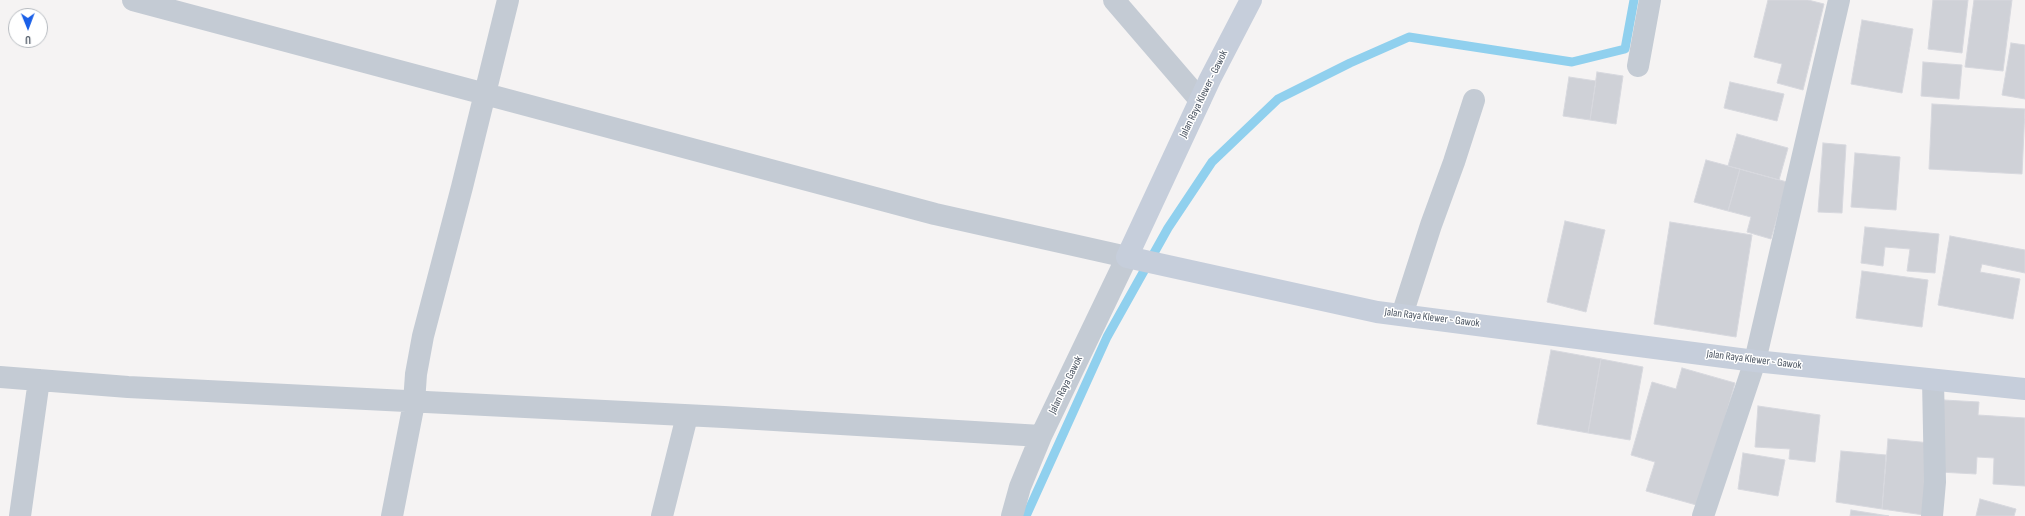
<!DOCTYPE html>
<html>
<head>
<meta charset="utf-8">
<style>
	body { margin:0 }
	#map { position:relative; width:2025px; height:516px; overflow:hidden; background:#f5f3f3; font-family:"Sofia Sans Condensed",sans-serif }
	canvas { display:block }
	.north { position:absolute; left:8px; top:8px; width:40px; height:40px; box-sizing:border-box; background:#fff; border:1px solid #b7bbc0; border-radius:50%; rotate:179deg; font-size:11px; font-weight:700; line-height:16px; text-align:center; color:#4a5461 }
	.north::after { content:''; display:block; margin:auto; width:14px; height:18px; background:#1a5fe7; clip-path:polygon(50% 0,100% 100%,50% 72%,0 100%) }
</style>
</head>
<body>
<div id="map">
<canvas width="2025" height="516"></canvas>
<div class="north">U</div>
</div>
<script>
const context = document.querySelector('canvas').getContext('2d');
context.lineJoin = 'round';
const poly = rows => new Path2D(rows.map(r => 'M' + r).join(''));
function stroke(path, color, width, dash) { context.strokeStyle = color; context.lineWidth = width; context.lineCap = dash ? 'butt' : 'round'; context.setLineDash(dash || []); context.stroke(path); }
function fill(path, color) { context.fillStyle = color; context.fill(path, 'evenodd'); }
function drawText(font, color, halo, rows, align = 'center') {
  context.font = font + ' "Sofia Sans Condensed",sans-serif'; context.lineWidth = 3; context.setLineDash([]); context.textBaseline = 'middle'; context.strokeStyle = halo; context.fillStyle = color; for (const [text, x, y, turn = 0] of rows) {
    context.save(); context.translate(x, y); context.rotate((+turn || 0) * Math.PI / 180); context.textAlign = isNaN(turn) ? turn : align; if (halo) context.strokeText(text, 0, 0); context.fillText(text, 0, 0); context.restore();
  }
}
stroke(poly([
	[1026,516,1107,337,1168,228,1212,162,1278,99,1350,63,1409,37,1572,62,1625,49,1634,0]
]), '#90d0ee', 9);
const building = poly([
	[1768,0,1808,0,1824,4,1803,90,1777,83,1782,64,1754,57,1768,0],
	[1933,0,1968,0,1962,53,1928,49,1933,0],
	[1974,0,2012,0,2003,71,1965,67,1974,0],
	[1862,20,1913,29,1902,93,1851,84,1862,20],
	[2011,43,2025,45,2025,99,2002,95,2011,43],
	[1923,62,1962,65,1959,99,1921,96,1923,62],
	[1597,72,1623,76,1616,124,1590,120,1597,72],
	[1569,77,1596,81,1590,120,1563,116,1569,77],
	[1730,82,1784,94,1777,121,1724,108,1730,82],
	[1932,104,2025,109,2022,174,1929,169,1932,104],
	[1737,134,1788,148,1779,180,1728,166,1737,134],
	[1823,143,1846,145,1842,213,1818,212,1823,143],
	[1855,153,1900,157,1896,210,1851,207,1855,153],
	[1706,160,1740,169,1728,211,1694,202,1706,160],
	[1740,169,1787,182,1771,239,1747,232,1751,217,1728,211,1740,169],
	[1565,221,1605,230,1586,312,1547,302,1565,221],
	[1670,222,1752,235,1736,337,1654,324,1670,222],
	[1865,227,1939,234,1935,273,1907,271,1910,249,1885,247,1883,266,1861,263,1865,227],
	[1950,236,2025,250,2025,273,1982,264,1980,272,2020,279,2013,319,1938,305,1950,236],
	[1862,271,1928,280,1922,327,1856,318,1862,271],
	[1551,350,1601,359,1588,433,1537,424,1551,350],
	[1601,359,1643,367,1630,440,1588,433,1601,359],
	[1682,368,1735,383,1700,506,1646,491,1655,462,1631,455,1652,382,1676,389,1682,368],
	[1944,400,1979,402,1978,415,2025,418,2025,486,1993,484,1994,458,1977,457,1976,474,1939,472,1944,400],
	[1758,406,1820,415,1815,462,1789,459,1790,449,1755,447,1758,406],
	[1888,439,1931,443,1924,515,1882,509,1888,439],
	[1841,451,1886,455,1882,509,1836,502,1841,451],
	[1743,453,1785,460,1778,496,1738,489,1743,453],
	[1980,499,2016,509,2014,516,1976,516,1980,499],
	[1851,510,1889,516,1850,516,1851,510]
]);
fill(building, '#cfd1d7');
stroke(building, '#d7d8de', 1);
stroke(poly([
	[133,0,935,214,1127,257,1041,436,1020,487,1012,516],
	[1114,0,1200,100],
	[1638,66,1650,0],
	[1402,315,1431,225,1454,162,1474,100],
	[0,377,128,387,724,417,1041,436],
	[20,516,39,380],
	[392,516,414,403,416,374,423,336,462,187,508,0],
	[662,516,687,416],
	[1703,516,1755,361,1839,0],
	[1932,516,1935,482,1933,380]
]), '#c4cbd4', 22);
stroke(poly([
	[1251,0,1210,79,1127,257,1377,312,1755,361,2025,389]
]), '#c6cedb', 22);
drawText('11px', '#4a5461', '#fff', [
	["Jalan Raya Klewer - Gawok",1204,94,-64],
	["Jalan Raya Klewer - Gawok",1432,318,7],
	["Jalan Raya Klewer - Gawok",1754,360,7],
	["Jalan Raya Gawok",1066,385,-64]
]);
</script>
</body>
</html>
